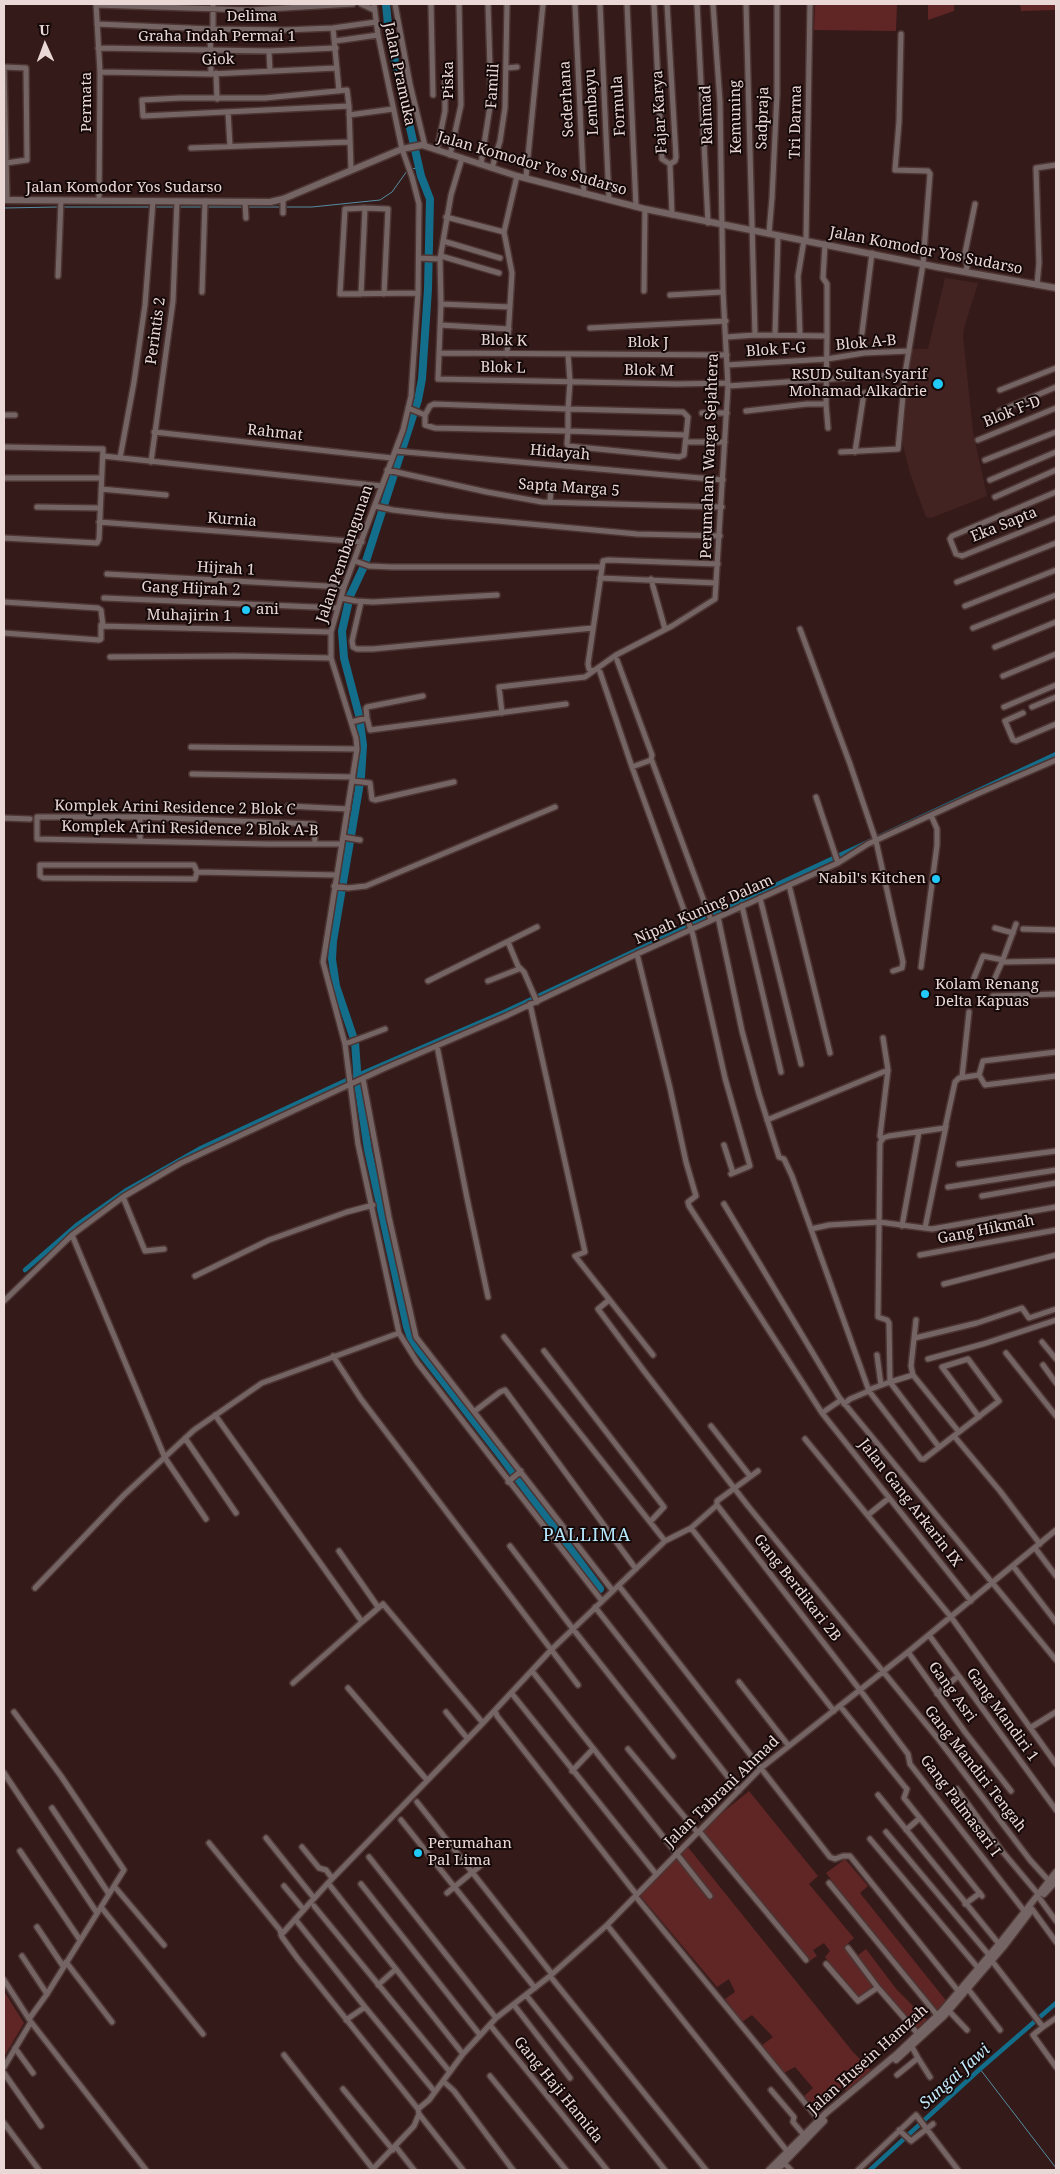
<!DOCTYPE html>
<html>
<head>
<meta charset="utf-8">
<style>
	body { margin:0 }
	#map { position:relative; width:1060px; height:2174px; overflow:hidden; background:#341a19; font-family:"Noto Serif",serif }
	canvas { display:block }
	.frame { position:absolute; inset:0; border:5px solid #ead8d6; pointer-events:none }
	.north { position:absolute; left:20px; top:20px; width:50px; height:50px; -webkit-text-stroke:4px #140908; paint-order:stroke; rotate:358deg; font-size:14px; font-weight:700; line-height:20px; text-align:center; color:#ead8d6 }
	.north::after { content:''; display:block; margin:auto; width:18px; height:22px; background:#ead8d6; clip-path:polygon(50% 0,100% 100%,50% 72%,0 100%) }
</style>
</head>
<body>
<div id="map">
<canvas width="1060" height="2174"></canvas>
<div class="frame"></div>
<div class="north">U</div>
</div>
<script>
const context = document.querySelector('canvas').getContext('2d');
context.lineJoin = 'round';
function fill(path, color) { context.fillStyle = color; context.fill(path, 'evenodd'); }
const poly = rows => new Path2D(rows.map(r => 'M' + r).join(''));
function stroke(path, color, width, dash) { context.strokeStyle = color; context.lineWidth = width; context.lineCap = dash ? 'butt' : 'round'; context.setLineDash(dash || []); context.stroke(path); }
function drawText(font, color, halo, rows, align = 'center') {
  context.font = font + ' "Noto Serif",serif'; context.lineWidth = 4; context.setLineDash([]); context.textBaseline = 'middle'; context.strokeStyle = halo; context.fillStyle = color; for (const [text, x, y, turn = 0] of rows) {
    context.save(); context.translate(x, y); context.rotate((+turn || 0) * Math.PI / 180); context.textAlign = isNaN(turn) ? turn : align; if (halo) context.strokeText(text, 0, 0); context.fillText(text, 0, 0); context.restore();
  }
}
fill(poly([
	[945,278,978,283,964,328,963,336,973,432,987,496,931,518,926,517,910,473,902,441,912,349,928,349]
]), '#432322');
fill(poly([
	[815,4,897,4,896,31,814,30],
	[928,4,954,4,954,11,928,20],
	[1020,4,1056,4,1056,10,1021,11],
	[749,1791,818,1876,809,1884,854,1938,847,1944,857,1956,866,1949,897,1990,933,2026,921,2037,878,1987,856,2000,825,1957,830,1951,824,1943,813,1950,817,1956,808,1962,701,1830],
	[687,1846,853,2052,874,2073,849,2091,842,2089,816,2114,802,2098,813,2088,795,2067,782,2074,761,2046,773,2037,752,2015,742,2022,725,1999,735,1992,729,1979,717,1987,638,1893],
	[845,1859,868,1886,860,1893,948,2003,936,2016,826,1873],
	[4,1991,24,2023,4,2057]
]), '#602626');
stroke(poly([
	[410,169,419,168],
	[62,207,150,207],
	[154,207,175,207],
	[179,207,203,207],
	[207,207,243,207],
	[247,207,280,207],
	[284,207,312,207,380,200,392,192,407,171],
	[4,208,58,207],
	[980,2069,1056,2168]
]), '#548ea2', 1);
stroke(poly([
	[25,1270,78,1224,125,1191,201,1148,351,1078,504,1012,1056,754],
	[870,2170,980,2069,1056,2003]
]), '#136e8b', 4.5);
stroke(poly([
	[386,4,389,35,421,176,430,199,428,289,422,379,418,400,365,564,350,596,342,631,344,658,359,715,363,745,361,777,333,941,332,959,336,986,355,1042,358,1084,368,1150,407,1327,412,1341,501,1456,600,1589]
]), '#136e8b', 8);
const minor = poly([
	[96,4,100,72,99,201],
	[213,4,213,29],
	[361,4,374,10],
	[374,4,378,35,402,149,412,177,419,204,418,293,411,396,403,430,344,587,331,632,331,658,356,738,357,749,323,962,345,1044,358,1144,399,1333,417,1362,602,1601],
	[395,4,410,84,425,146],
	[431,4,433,95],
	[575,4,584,194],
	[600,4,609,200],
	[627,4,636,207],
	[654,4,662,159,670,164],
	[667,4,676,157,675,161,670,164,672,215],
	[697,4,708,223],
	[746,4,755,335],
	[96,5,250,10,353,4],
	[97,24,210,29,284,30,333,28,376,22],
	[333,28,339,91],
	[210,29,211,74],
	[335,41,378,35],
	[98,48,269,51,336,48],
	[269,51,270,71],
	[507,68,517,67],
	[100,72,211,74,337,68],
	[216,73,217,99],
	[349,106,143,116,142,100,180,98,265,98,347,90,349,106,351,169],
	[228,112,230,146],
	[349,115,393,109],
	[191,148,349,142],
	[437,150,445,111,445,81],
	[450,155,461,105,459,4],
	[462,158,451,195,440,259,441,304,438,379,677,384,728,383],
	[6,163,27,160,26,68,4,67,7,200],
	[481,164,491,100,488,4],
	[492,168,500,141,505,108,507,4],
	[526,177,543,4],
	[283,199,283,213],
	[245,202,246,218],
	[446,217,504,232],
	[769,233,772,198,777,94,777,4],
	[806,240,810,4],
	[443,241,500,258],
	[825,244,823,278,827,284,827,336],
	[441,256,499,273],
	[420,258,440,259],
	[965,272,967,267,965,253,975,204],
	[58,276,61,200],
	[1037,285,1039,263,1036,168,1056,165],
	[644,291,645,209],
	[202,292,205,201],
	[361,294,365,208],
	[384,294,388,209,365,208,345,209,340,294,418,293],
	[670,295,723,292],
	[441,304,510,307],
	[440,325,509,329],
	[590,328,726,321],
	[862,333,872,253],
	[775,335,778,235],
	[800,336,798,276,804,240],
	[727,337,755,335,827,336,826,404,828,428],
	[439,353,727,355],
	[507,354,512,273,504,232,517,176],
	[568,354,570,382,568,409,568,431,567,444,568,446,679,457,684,455,688,417,683,412,568,409,434,404,430,406,425,415,425,425,435,428,568,431,686,435],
	[727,365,827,359,864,353,909,351],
	[728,386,905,374],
	[1000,390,1056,368],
	[408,408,425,415],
	[746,411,807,404,826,404],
	[1000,411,1056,387],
	[702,413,727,413],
	[4,415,15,415],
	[154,432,392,458],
	[978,440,1056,408],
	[686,442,725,442],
	[4,447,103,449,99,539,97,543,4,538],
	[395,451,723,480],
	[841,452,898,449,905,374,923,264,930,174,928,171,895,170,899,122,901,34],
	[855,452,864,393,904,389],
	[103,456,382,486],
	[120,458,134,382,145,305,153,201],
	[985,460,1056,432],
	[151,462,173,301,177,201],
	[387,470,487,492,542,502,722,507],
	[4,478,101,478],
	[990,480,1056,452],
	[101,489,166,495],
	[1056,492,952,536,950,539,956,554,962,556,1056,518],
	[995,497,1056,470],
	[550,502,551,488],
	[375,506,393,510,444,516,637,534,720,536],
	[37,507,100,508],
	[99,522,362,542],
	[355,561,369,566,392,567,601,567],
	[107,574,344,587],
	[600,578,716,583],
	[651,579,665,629],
	[957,582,1056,543],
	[104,598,338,608],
	[341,598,356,601,373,602,497,595],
	[4,602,98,608,101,610,103,626,331,632],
	[361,602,352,641,353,647,357,649,373,649,593,628],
	[965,606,1056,570],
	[973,628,1056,595],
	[800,629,850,764,876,841,903,962,902,968,893,971],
	[4,633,99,640,101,639,101,625],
	[995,647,1056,622],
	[110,657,235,656,331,658],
	[617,660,652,755,651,760,632,767],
	[593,671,589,669,588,664,603,561,608,560,718,564],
	[600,672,632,767,693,935,725,1078,750,1166,731,1174],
	[1003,676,1056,654],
	[423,696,367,707,366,708,367,718,370,730,566,704],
	[1004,707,1056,685],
	[1032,707,1056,697],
	[502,713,499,687,585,677,616,655,672,626,715,599,728,386,723,292,720,102,713,4],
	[1023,713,1005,721,1013,740,1016,741,1056,724],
	[351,722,367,718],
	[191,747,357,749],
	[652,761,711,920],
	[192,774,353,777],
	[353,781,370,783,372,799,375,800,454,782],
	[816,797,838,863],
	[288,806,348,809],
	[140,817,140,840],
	[4,818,30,819],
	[343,837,360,840],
	[315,844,314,824,140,817,37,817,37,839,267,844,341,844],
	[197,872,195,879,43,878,40,876,40,865,194,865,197,872,336,875],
	[789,885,830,1053],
	[334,886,348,888,366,886,555,807],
	[760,898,801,1064],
	[742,906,781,1072],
	[718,917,742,1031,759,1094,779,1157,784,1159,792,1176,811,1229],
	[1016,924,1002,962,1056,961],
	[995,928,1013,933],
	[1023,929,1056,930],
	[508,942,518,966,524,972,537,1002],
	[637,954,670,1088,686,1162,696,1196,688,1202,689,1206,822,1413,971,1601],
	[921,967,937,845,937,829,931,815],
	[974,978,983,956,1003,960],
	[994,980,1002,962],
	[428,981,537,927],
	[488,981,519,969],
	[993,996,1056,994],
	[530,1004,585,1252,575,1256,653,1355],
	[345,1044,385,1029],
	[437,1046,467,1198,488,1297],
	[979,1075,983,1061,1056,1052],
	[979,1075,985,1085,1056,1076],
	[962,1077,969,1012],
	[363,1079,389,1217,416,1337,613,1591],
	[767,1120,888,1070],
	[882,1140,880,1136,888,1070,883,1038],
	[724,1145,733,1173],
	[959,1164,1056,1151],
	[948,1187,1056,1170],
	[982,1196,1056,1183],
	[123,1197,145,1251,164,1249],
	[724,1204,839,1397,1056,1660],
	[902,1226,919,1132],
	[925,1228,946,1126],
	[72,1235,165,1458,206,1519],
	[920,1255,1056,1230],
	[195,1276,269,1240,347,1212,373,1205],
	[944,1284,1056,1255],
	[609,1300,598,1309,644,1371,748,1506,939,1740,1030,1860,1049,1881],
	[4,1301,72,1235,123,1197,181,1163,383,1069,506,1016,637,954,838,863,868,844,977,794,1056,760],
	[916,1320,911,1366,913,1375,959,1432],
	[504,1337,665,1541],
	[915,1338,977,1323,1022,1308,1029,1318,1056,1309],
	[1042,1342,1056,1359],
	[544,1351,664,1507,650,1522],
	[1006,1353,1056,1416],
	[877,1355,881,1385],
	[333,1356,361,1399,578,1685],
	[928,1359,983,1344,1056,1320],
	[1043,1365,1056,1383],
	[913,1375,890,1382,939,1447],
	[868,1390,890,1382,889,1323,887,1320,878,1317,880,1143,883,1138,889,1136,945,1128,955,1082,959,1078,979,1075],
	[844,1404,850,1399,869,1391],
	[475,1411,500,1392,505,1390,636,1569],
	[822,1413,841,1400],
	[215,1415,360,1619,362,1622,383,1604,483,1723],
	[979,1417,942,1367,968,1359,999,1401,924,1459,921,1459,869,1391,811,1229,829,1225,879,1222,932,1229,1056,1207],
	[711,1426,750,1476],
	[954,1436,1000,1491,1040,1544],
	[185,1438,236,1513],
	[805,1439,951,1617,1056,1764],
	[758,1471,717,1501,717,1505,860,1690,908,1754,910,1764,1025,1912],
	[508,1482,521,1471],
	[868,1515,889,1498],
	[691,1528,834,1711],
	[510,1546,573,1629,673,1756],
	[1035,1548,1056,1576],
	[339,1551,378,1607],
	[1013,1566,1056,1622],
	[619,1586,830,1857,835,1859,843,1856,850,1856,959,1992],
	[35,1588,124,1495,194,1430,262,1383,399,1333],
	[595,1607,739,1791],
	[929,1635,1056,1810],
	[908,1652,965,1732,1011,1791],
	[532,1671,710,1896],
	[739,1682,788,1745],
	[293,1683,362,1622],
	[348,1688,427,1780],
	[937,1694,958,1676],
	[513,1695,656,1874],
	[840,1706,905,1787,907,1789,904,1798,982,1896],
	[14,1712,61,1776,124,1870,47,1994,29,2019],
	[446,1712,467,1738],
	[496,1713,497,1716,636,1894],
	[1030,1728,1056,1712],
	[628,1749,698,1833],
	[572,1771,593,1749],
	[4,1773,97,1913],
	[957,1789,1002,1851,1038,1894],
	[878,1795,999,1944],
	[417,1802,552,1974],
	[52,1808,109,1894],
	[401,1820,535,1988],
	[906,1830,920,1818],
	[699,1831,806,1960],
	[886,1832,989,1955],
	[266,1838,314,1898],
	[870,1839,979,1969],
	[209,1843,280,1930,282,1937,298,1959,418,2109],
	[302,1847,319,1868,326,1870,332,1878],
	[20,1851,80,1940],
	[369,1857,496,2018],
	[328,1883,463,2054],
	[829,1883,937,2015],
	[361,1884,480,2035],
	[114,1886,164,1945],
	[284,1886,304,1910],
	[447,1893,480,1866],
	[636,1897,819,2120],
	[1040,1899,1056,1921],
	[965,1904,980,1893],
	[314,1906,450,2072],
	[101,1907,203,2034],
	[1032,1909,1056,1942],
	[295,1919,365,2007,435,2092],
	[607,1925,787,2151],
	[37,1927,63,1966],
	[281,1935,328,1883,483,1723,551,1650,665,1541,691,1528,717,1505],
	[848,1948,878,1988],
	[22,1956,47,1994],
	[992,1961,1043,2027,1056,2018],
	[66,1962,112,2022],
	[826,1964,858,2001,877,1988,879,1989,918,2034],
	[550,1976,706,2170],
	[4,1980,31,2022,146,2170],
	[378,1985,396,1969],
	[968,1989,1000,2030],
	[526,1995,665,2170],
	[514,2005,570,2078],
	[949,2011,967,2030],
	[346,2020,365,2007],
	[490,2025,607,2170],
	[1043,2027,1033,2035,1056,2067],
	[15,2048,33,2073],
	[284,2055,373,2169],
	[918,2058,930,2077],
	[4,2067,31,2022],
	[4,2073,41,2126],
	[897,2075,918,2058,912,2047],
	[490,2076,566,2170],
	[443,2081,454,2091,513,2170],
	[343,2089,393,2150],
	[771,2090,794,2117,793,2122,804,2135],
	[4,2123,39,2170],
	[899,2130,911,2141,933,2124],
	[396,2147,414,2170],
	[784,2163,791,2170],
	[372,2170,414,2126,419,2114],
	[463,2170,419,2114,418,2109,429,2100,463,2054,496,2018,550,1976,607,1925,761,1768,908,1652,1056,1530],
	[858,2170,916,2115,958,2170]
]);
const tertiary = poly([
	[4,200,270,202,283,199,402,149,422,145,517,176,645,209,937,267,1056,288],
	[1044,1894,1056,1881],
	[896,2060,944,2016,1005,1945,1030,1912],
	[769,2170,826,2113,898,2053,942,2011,999,1944,1056,1872],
	[777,2170,824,2121]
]);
stroke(minor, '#4d3533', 8);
stroke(tertiary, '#4d3533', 9);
stroke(minor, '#746564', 5);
stroke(tertiary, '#746564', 6);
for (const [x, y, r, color] of [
	[938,384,6,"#21c9fd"],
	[246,610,5,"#21c9fd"],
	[936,879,5,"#21c9fd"],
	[925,994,5,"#21c9fd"],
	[418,1853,5,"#21c9fd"]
]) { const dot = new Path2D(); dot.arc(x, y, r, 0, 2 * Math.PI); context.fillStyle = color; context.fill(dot); stroke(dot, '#140908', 2); }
drawText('15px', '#ead8d6', '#140908', [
	["Delima",252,17],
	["Graha Indah Permai 1",217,37],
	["Giok",218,60,-2],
	["Jalan Pramuka",399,74,78],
	["Piska",449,80,-90],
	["Famili",493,86,-87],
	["Sederhana",567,99,-93],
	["Permata",87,102,-90],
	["Lembayu",592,102,-93],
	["Formula",619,106,-93],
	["Fajar Karya",660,112,-93],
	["Rahmad",707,115,-92],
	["Kemuning",736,117,-91],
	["Sadpraja",763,118,-88],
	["Tri Darma",796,122,-89],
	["Jalan Komodor Yos Sudarso",532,164,16],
	["Jalan Komodor Yos Sudarso",124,188],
	["Jalan Komodor Yos Sudarso",926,251,11],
	["Perintis 2",156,331,-82],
	["Blok K",504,341,1],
	["Blok J",648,343],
	["Blok A-B",866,343,-5],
	["Blok F-G",776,350,-4],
	["Blok L",503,368,1],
	["Blok M",649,371,1],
	["Blok F-D",1012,412,-22],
	["Rahmat",275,433,6],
	["Hidayah",560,453,5],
	["Perumahan Warga Sejahtera",710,456,-88],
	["Sapta Marga 5",569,488,4],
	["Kurnia",232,520,4],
	["Eka Sapta",1004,525,-22],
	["Jalan Pembangunan",345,554,-71],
	["Hijrah 1",226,569,3],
	["Gang Hijrah 2",191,589,2],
	["Muhajirin 1",189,616,1],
	["Komplek Arini Residence 2 Blok C",175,808,1],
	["Komplek Arini Residence 2 Blok A-B",190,829,1],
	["Nipah Kuning Dalam",704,910,-24],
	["Gang Hikmah",986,1230,-11],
	["Jalan Gang Arkarin IX",910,1503,52],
	["Gang Berdikari 2B",797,1588,52],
	["Gang Asri",952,1692,54],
	["Gang Mandiri 1",1002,1715,54],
	["Gang Mandiri Tengah",975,1769,52],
	["Jalan Tabrani Ahmad",722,1792,-44],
	["Gang Palmasari I",960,1806,53],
	["Jalan Husein Hamzah",868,2060,-42],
	["Gang Haji Hamida",558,2090,51]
]);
drawText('15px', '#ead8d6', '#140908', [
	["RSUD Sultan Syarif",927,375,"right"],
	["Mohamad Alkadrie",927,392,"right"],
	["ani",256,610],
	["Nabil's Kitchen",926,879,"right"],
	["Kolam Renang",935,985],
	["Delta Kapuas",935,1002],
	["Perumahan",428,1844],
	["Pal Lima",428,1861]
], 'left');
drawText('italic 16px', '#c2eafc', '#140908', [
	["Sungai Jawi",955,2077,-42]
]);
context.letterSpacing = '1px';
drawText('18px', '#b5e7fd', '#140908', [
	["PALLIMA",587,1536]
]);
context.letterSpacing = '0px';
</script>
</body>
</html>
